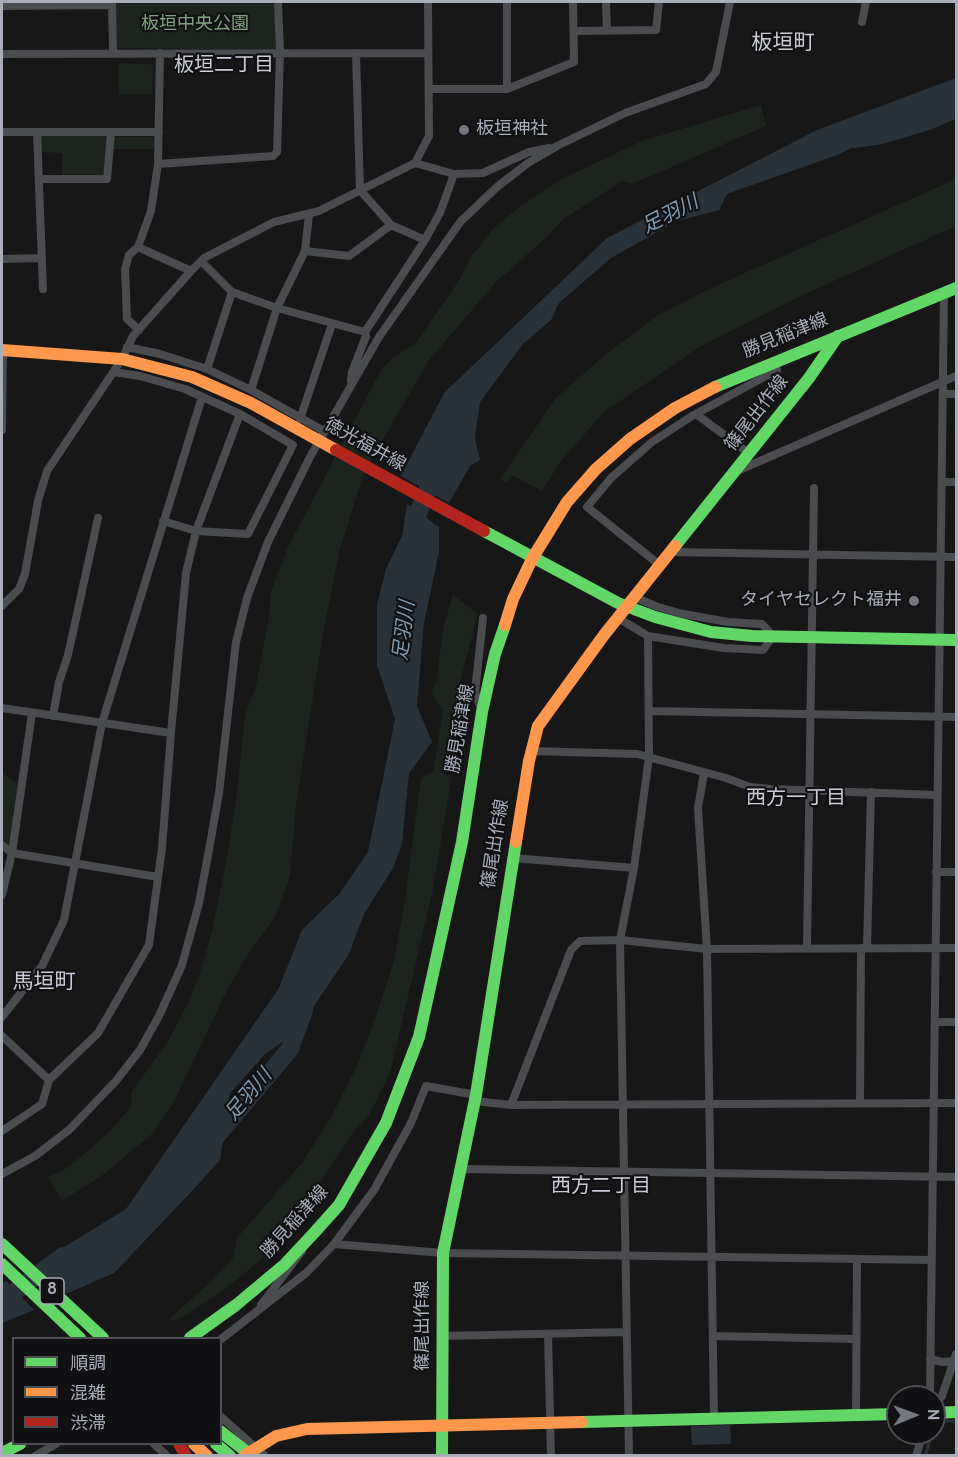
<!DOCTYPE html>
<html>
<head>
<meta charset="utf-8">
<style>
	body { margin:0 }
	#map { position:relative; width:958px; height:1457px; overflow:hidden; background:#171717; font-family:Overpass,"Noto Sans JP",sans-serif }
	canvas { display:block }
	.frame { position:absolute; inset:0; border:3px solid #a8adb8; pointer-events:none }
	.legend { position:absolute; left:12px; top:1337px; width:210px; height:108px; box-sizing:border-box; background:#111113; border:2px solid #4d4f55; margin:0; padding:8px 10px; list-style:none; font-size:18px; color:#a8adb8 }
	.legend li { display:flex; align-items:center; gap:12px; height:30px }
	.legend b { width:30px; border:2px solid #4d4f55 }
	.north { position:absolute; left:886px; top:1385px; width:60px; height:60px; box-sizing:border-box; background:#111113; border:2px solid #4d4f55; border-radius:50%; rotate:89deg; font-size:16px; font-weight:700; line-height:24px; text-align:center; color:#a8adb8 }
	.north::after { content:''; display:block; margin:auto; width:21px; height:27px; background:#757880; clip-path:polygon(50% 0,100% 100%,50% 72%,0 100%) }
</style>
</head>
<body>
<div id="map">
<canvas width="958" height="1457"></canvas>
<div class="frame"></div>
<ul class="legend">
<li><b style="height:8px;background:#63d668"></b>順調</li>
<li><b style="height:8px;background:#ff974d"></b>混雑</li>
<li><b style="height:8px;background:#b3261e"></b>渋滞</li>
</ul>
<div class="north">N</div>
</div>
<script>
const context = document.querySelector('canvas').getContext('2d');
context.lineJoin = 'round';
function fill(path, color) { context.fillStyle = color; context.fill(path, 'evenodd'); }
const poly = rows => new Path2D(rows.map(r => 'M' + r).join(''));
function stroke(path, color, width, dash) { context.strokeStyle = color; context.lineWidth = width; context.lineCap = dash ? 'butt' : 'round'; context.setLineDash(dash || []); context.stroke(path); }
function drawText(font, color, halo, rows, align = 'center') {
  context.font = font + ' Overpass,"Noto Sans JP",sans-serif'; context.lineWidth = 4.5; context.setLineDash([]); context.textBaseline = 'middle'; context.strokeStyle = halo; context.fillStyle = color; for (const [text, x, y, turn = 0] of rows) {
    context.save(); context.translate(x, y); context.rotate((+turn || 0) * Math.PI / 180); context.textAlign = isNaN(turn) ? turn : align; if (halo) context.strokeText(text, 0, 0); context.fillText(text, 0, 0); context.restore();
  }
}
fill(poly([
	[116,2,275,2,275,50,116,48],
	[118,63,150,64,153,67,152,94,119,94],
	[761,105,766,126,632,184,622,181,562,220,548,236,495,283,429,360,374,455,362,479,340,549,324,628,296,804,290,876,276,915,245,959,224,996,173,1104,152,1134,104,1174,62,1201,48,1177,67,1168,89,1150,114,1127,131,1106,132,1091,167,1043,189,1001,202,967,213,927,227,858,236,799,245,716,256,686,270,611,270,594,288,547,380,372,393,357,416,343,460,279,470,258,493,229,519,207,562,179,642,141],
	[41,136,107,136,103,177,62,176,62,153,41,152],
	[113,137,155,137,154,149,112,149],
	[956,179,956,226,805,294,701,346,604,412,561,461,542,491,512,475,507,483,500,479,556,398,605,355,658,315,711,288],
	[453,595,478,614,460,682,460,729,457,743,448,741,442,774,452,775,433,889,390,1073,368,1117,354,1131,312,1194,298,1220,280,1237,280,1244,225,1289,180,1319,171,1320,170,1318,213,1280,233,1258,237,1238,302,1163,330,1119,358,1064,375,1019,394,961,405,899,421,778,433,772,443,710,431,693,436,682,444,625],
	[2,773,18,784,9,847,2,841]
]), '#1d241e');
fill(poly([
	[956,78,956,113,893,128,837,155,727,194,719,210,677,221,611,258,559,303,551,320,523,344,480,402,475,438,480,460,470,466,449,503,401,476,444,393,607,238,817,130],
	[407,504,439,527,439,552,424,623,417,706,432,742,409,773,402,844,393,868,364,914,349,954,296,1033,266,1053,230,1093,220,1160,193,1190,114,1273,66,1294,38,1263,126,1209,279,988,302,930,340,893,368,852,395,719,377,665,377,605,386,569,402,536],
	[6,1281,34,1310,2,1323,2,1284],
	[730,1425,731,1444,692,1445,691,1426]
]), '#2a3239');
stroke(poly([
	[934,1426,935,1421,956,1421],
	[925,1456,932,1433]
]), '#2a3239', 3);
stroke(poly([
	[854,139,882,135,928,121,956,109],
	[413,537,414,523,431,481],
	[209,1145,290,1049,304,1010],
	[2,1301,63,1256]
]), '#2a3239', 18);
stroke(poly([
	[112,2,113,50],
	[507,2,507,89],
	[606,2,607,30],
	[2,6,112,5],
	[862,22,866,2],
	[574,31,656,30,659,2],
	[160,53,158,164,151,211,138,247,191,271],
	[356,53,360,190,391,225,425,240],
	[2,54,428,53],
	[429,89,507,89,574,62,573,2],
	[2,132,159,132],
	[37,132,43,289],
	[415,163,454,174,483,173,529,152,549,148],
	[158,164,273,156,277,152,280,53,278,2],
	[39,179,107,179,111,132],
	[138,247,129,255,125,269,127,319,139,330],
	[305,251,349,256,391,225],
	[2,259,42,258],
	[201,261,232,292,277,308,365,332],
	[127,347,160,354,207,369,251,390,324,431],
	[207,369,232,292],
	[114,372,140,376,185,389,240,414,293,445,248,534,196,531,163,521],
	[351,381,352,372,366,336,365,332,423,243,440,213,454,174],
	[251,390,277,308,305,251,309,215],
	[943,394,956,394],
	[696,414,750,454],
	[300,419,332,324],
	[2,430,3,350],
	[737,471,956,376],
	[942,482,956,482],
	[672,552,956,557],
	[661,566,587,507,611,478,652,442,692,416,777,370,775,361],
	[2,606,19,589,25,574,38,501,47,471,122,359,133,336,191,271,204,258,274,222,319,211,415,163,429,136,428,2],
	[618,618,648,636,724,648,763,650,773,636,762,624,728,622,683,614,658,607,634,597],
	[2,708,171,733],
	[650,711,956,717],
	[482,712,475,692,483,618],
	[53,716,59,682,68,655,98,518],
	[531,751,637,754,726,778,750,787,770,789,937,795],
	[704,773,698,808,707,949,714,1419],
	[2,845,12,853,158,877],
	[513,858,634,868],
	[936,872,956,872],
	[2,895,12,853,32,713],
	[807,948,814,488],
	[867,948,871,792],
	[2,1017,42,966,64,920,102,723,202,397],
	[935,1022,956,1022],
	[2,1036,49,1080,98,1033,149,945,162,848,171,733,186,573,196,531,240,414],
	[474,1101,511,1105,956,1103],
	[860,1103,861,948],
	[511,1105,571,950,580,941,620,940,707,949,956,948],
	[2,1131,42,1104,49,1080],
	[461,1169,956,1177],
	[2,1174,35,1156,69,1130,115,1082,140,1050,159,1016,182,965,199,903,209,850,219,793,236,642,247,598,268,542,310,457,379,337,461,221,497,187,528,163,557,146,625,113,706,84,716,72,730,2],
	[334,1244,443,1253,932,1260],
	[261,1305,302,1251],
	[548,1334,551,1456],
	[442,1336,626,1332],
	[713,1336,856,1339],
	[220,1340,306,1273,334,1244,374,1190,411,1123,426,1086,476,1095],
	[930,1359,942,1362,954,1361],
	[930,1397,944,293],
	[934,1407,942,1396,956,1354],
	[220,1416,265,1456],
	[856,1416,857,1259],
	[154,1444,167,1456],
	[35,1456,56,1444],
	[629,1456,620,940,634,868,649,757,648,636],
	[916,1456,923,1433]
]), '#4b4c50', 8);
stroke(poly([
	[715,387,956,288],
	[484,531,618,603,655,617,711,632,752,636,956,640],
	[675,546,809,378,838,336],
	[2,1244,103,1338],
	[2,1264,80,1338],
	[190,1338,236,1305,284,1265,314,1233,339,1205,386,1123,419,1037,462,842,482,712,495,654,505,625],
	[934,1413,956,1412],
	[582,1422,898,1414],
	[220,1431,252,1456],
	[216,1444,230,1456],
	[2,1453,20,1444],
	[442,1456,443,1253,476,1095,516,842]
]), '#63d668', 12);
stroke(poly([
	[2,350,122,359,192,377,251,403,336,450],
	[505,625,513,599,532,559,567,502,596,469,630,439,675,408,715,387],
	[516,842,529,761,538,726,604,635,675,546],
	[194,1444,207,1456],
	[244,1456,276,1436,307,1429,582,1422]
]), '#ff974d', 12);
stroke(poly([
	[336,450,484,531],
	[179,1444,186,1456]
]), '#b3261e', 12);
for (const [x, y, r, color] of [
	[464,130,6,"#757880"],
	[914,601,6,"#757880"]
]) { const dot = new Path2D(); dot.arc(x, y, r, 0, 2 * Math.PI); context.fillStyle = color; context.fill(dot); stroke(dot, '#111113', 2); }
for (const [x, y, w] of [
	[52,1291,24]
]) { const box = new Path2D(); box.roundRect(x - w / 2, y - 13, w, 26, 4.5); context.fillStyle = '#111113'; context.fill(box); stroke(box, '#a8adb8', 1.5); }
drawText('bold 16px', '#a8adb8', null, [
	["8",52,1291]
]);
drawText('18px', '#7fa381', '#111113', [
	["板垣中央公園",195,25]
]);
drawText('18px', '#a8adb8', '#111113', [
	["板垣神社",476,130],
	["タイヤセレクト福井",902,601,"right"]
], 'left');
drawText('18px', '#a8adb8', '#111113', [
	["勝見稲津線",786,337,-22],
	["篠尾出作線",758,414,-52],
	["徳光福井線",364,446,29],
	["勝見稲津線",462,729,-80],
	["篠尾出作線",497,844,-81],
	["勝見稲津線",296,1223,-48],
	["篠尾出作線",424,1326,-90]
]);
drawText('20px', '#c9ccd4', '#111113', [
	["板垣二丁目",224,67],
	["西方一丁目",796,800],
	["西方二丁目",601,1188]
]);
drawText('italic 20px', '#7f9bb3', '#111113', [
	["足羽川",671,216,-27],
	["足羽川",406,631,-83],
	["足羽川",250,1096,-50]
]);
drawText('21px', '#c9ccd4', '#111113', [
	["板垣町",783,45],
	["馬垣町",44,984]
]);
</script>
</body>
</html>
